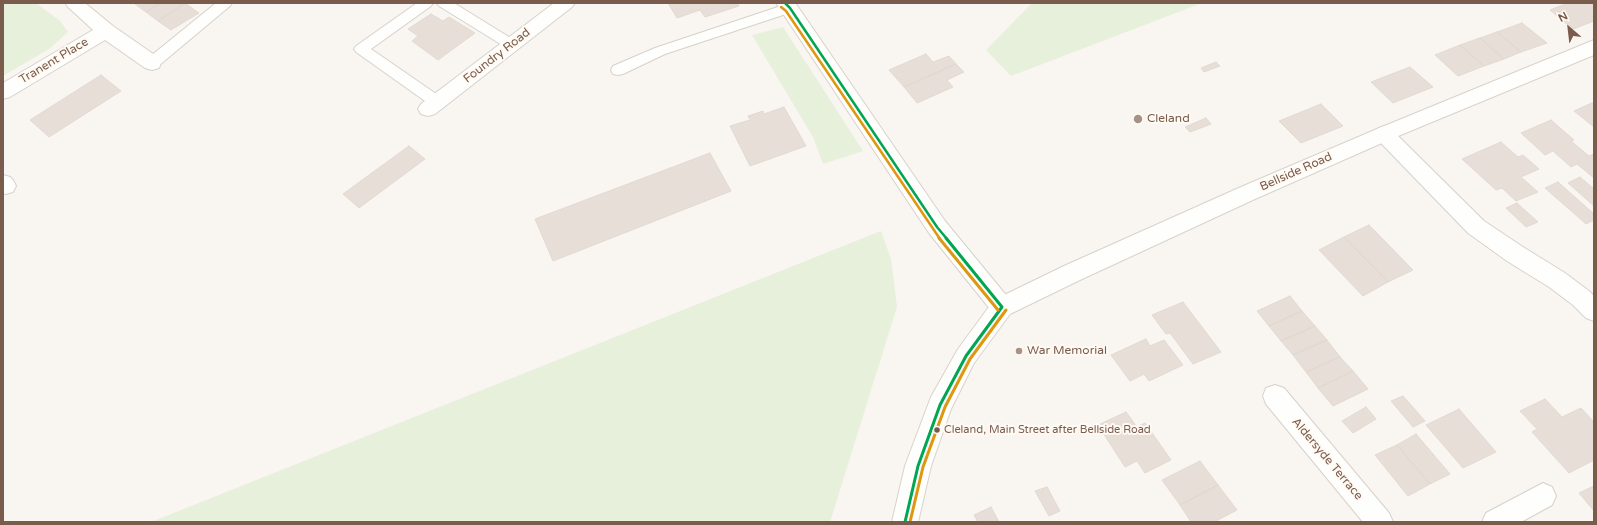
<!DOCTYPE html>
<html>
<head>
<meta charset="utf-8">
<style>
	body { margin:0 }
	#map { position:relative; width:1597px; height:525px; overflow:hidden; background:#f9f5f0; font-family:"Varela Round",sans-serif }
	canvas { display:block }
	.frame { position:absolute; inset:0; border:4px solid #7a5c4d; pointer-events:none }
	.north { position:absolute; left:1549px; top:8px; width:40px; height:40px; -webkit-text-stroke:3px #fffaf3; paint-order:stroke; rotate:332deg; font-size:11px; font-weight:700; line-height:16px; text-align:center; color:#7a5c4d }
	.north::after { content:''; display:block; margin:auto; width:14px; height:18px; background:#7a5c4d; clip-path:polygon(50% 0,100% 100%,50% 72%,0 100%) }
</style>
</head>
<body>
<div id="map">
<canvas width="1597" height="525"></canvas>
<div class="frame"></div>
<div class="north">N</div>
</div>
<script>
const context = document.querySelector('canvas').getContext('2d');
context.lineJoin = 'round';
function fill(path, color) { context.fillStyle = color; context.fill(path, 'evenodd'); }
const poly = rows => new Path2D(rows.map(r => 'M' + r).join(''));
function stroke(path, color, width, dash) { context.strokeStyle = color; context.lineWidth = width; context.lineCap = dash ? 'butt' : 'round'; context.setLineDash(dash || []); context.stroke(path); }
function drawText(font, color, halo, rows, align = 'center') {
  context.font = font + ' "Varela Round",sans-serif'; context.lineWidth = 4; context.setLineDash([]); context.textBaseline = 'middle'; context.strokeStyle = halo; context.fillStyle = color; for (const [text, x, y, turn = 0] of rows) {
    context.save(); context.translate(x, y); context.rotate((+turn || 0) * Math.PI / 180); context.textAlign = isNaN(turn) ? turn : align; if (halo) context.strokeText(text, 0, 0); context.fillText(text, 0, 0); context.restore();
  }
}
fill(poly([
	[3,3,36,3,60,21,68,32,49,49,3,76],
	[1032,3,1202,3,1011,76,986,50],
	[783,27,863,151,823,164,813,137,752,35],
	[881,231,891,259,897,307,830,522,151,522]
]), '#e7f0db');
const building = poly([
	[136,3,161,3,146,12,135,4,136,3],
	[161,3,185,3,158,21,146,12,161,3],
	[185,3,199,13,171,30,158,21,185,3],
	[668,3,737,3,739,6,705,17,700,10,677,18,668,3],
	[1568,3,1594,3,1594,21,1573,29,1550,10,1568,3],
	[431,14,443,21,449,17,475,33,438,60,412,41,418,36,408,29,431,14],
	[1522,23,1547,43,1521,52,1497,32,1522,23],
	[1497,32,1521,52,1504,59,1480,38,1497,32],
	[1480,38,1504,59,1484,66,1460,45,1480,38],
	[1460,45,1484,66,1458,76,1435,55,1460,45],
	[926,54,933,62,949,56,956,64,904,87,889,70,926,54],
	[1216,62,1220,66,1204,72,1201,68,1216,62],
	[956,64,964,72,947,80,953,87,917,103,904,87,956,64],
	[1410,67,1433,87,1393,103,1371,82,1410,67],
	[101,75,121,91,49,137,30,120,101,75],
	[1592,103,1594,104,1594,127,1574,111,1592,103],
	[1321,104,1343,126,1301,143,1279,121,1321,104],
	[784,107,806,146,750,166,730,126,750,120,748,116,763,111,764,114,784,107],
	[1206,118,1211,124,1190,132,1185,127,1206,118],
	[1551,120,1574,140,1571,141,1589,156,1594,154,1594,178,1577,164,1571,167,1553,151,1545,155,1521,133,1551,120],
	[1501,142,1518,157,1523,155,1539,169,1521,177,1538,192,1516,201,1502,188,1496,190,1462,159,1501,142],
	[409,146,425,159,359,208,343,194,409,146],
	[710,153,731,191,553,261,535,219,710,153],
	[1580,177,1594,189,1594,206,1568,183,1580,177],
	[1558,182,1594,214,1594,220,1586,224,1545,188,1558,182],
	[1517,203,1538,222,1526,227,1506,208,1517,203],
	[1369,225,1413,270,1388,282,1344,237,1369,225],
	[1344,237,1388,282,1363,296,1319,250,1344,237],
	[1290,296,1302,311,1269,326,1257,311,1290,296],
	[1183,302,1221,352,1193,364,1170,333,1166,334,1152,315,1183,302],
	[1302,311,1315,326,1281,341,1269,326,1302,311],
	[1315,326,1327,340,1293,355,1281,341,1315,326],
	[1146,339,1150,346,1164,340,1183,365,1149,381,1144,374,1130,381,1111,355,1146,339],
	[1327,340,1340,357,1306,372,1293,355,1327,340],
	[1340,357,1353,371,1318,388,1306,372,1340,357],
	[1353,371,1368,389,1333,406,1318,388,1353,371],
	[1403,396,1425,421,1413,427,1391,401,1403,396],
	[1545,399,1562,417,1581,408,1594,422,1594,460,1569,473,1532,432,1537,429,1520,411,1545,399],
	[1366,407,1376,419,1353,433,1342,421,1366,407],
	[1459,409,1496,452,1463,468,1426,425,1459,409],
	[1126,412,1137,427,1145,423,1171,460,1145,473,1137,461,1125,467,1098,425,1126,412],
	[1416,434,1450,474,1430,484,1397,445,1416,434],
	[1397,445,1430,484,1408,496,1375,455,1397,445],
	[1200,461,1218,485,1180,505,1162,480,1200,461],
	[1218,485,1237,510,1214,522,1191,522,1180,505,1218,485],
	[1594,486,1594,511,1579,493,1594,486],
	[1047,487,1060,511,1049,516,1035,491,1047,487],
	[991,507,999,522,978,522,974,515,991,507]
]);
fill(building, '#e6ded7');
stroke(building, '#e2d8d2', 1);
const service = poly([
	[216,3,232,3,230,6,157,67,152,68,147,67,145,63,147,59,216,3],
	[417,3,433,3,431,6,371,49,442,98,444,102,442,106,437,107,432,106,356,52,354,49,356,46,417,3],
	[437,3,454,3,517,42,519,45,517,48,512,50,507,48,439,6,437,3],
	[790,3,795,5,797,8,795,11,665,54,623,74,618,75,613,74,611,70,613,66,655,48,790,3]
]);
const minor = poly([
	[65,3,85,3,113,26,159,58,161,63,159,68,152,70,145,68,105,40,10,97,3,99,3,83,93,30,68,7,65,3],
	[554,3,575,3,572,7,435,114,428,116,421,114,418,109,421,104,554,3],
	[1384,126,1391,129,1484,221,1523,247,1565,273,1589,291,1594,296,1594,321,1586,318,1573,305,1549,287,1507,261,1468,233,1377,139,1374,134,1377,129,1384,126],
	[3,175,10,177,13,180,16,186,13,192,6,194,3,193,3,175],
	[1275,385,1284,388,1389,513,1393,522,1363,522,1266,404,1263,396,1266,388,1275,385],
	[1543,483,1552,487,1556,496,1552,505,1521,522,1482,522,1486,513,1543,483]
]);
const tertiary = poly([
	[776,3,796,4,945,221,1010,300,1013,307,1010,314,1002,317,994,314,929,233,776,3]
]);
const secondary = poly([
	[1594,40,1594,55,1391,139,1255,199,1080,280,1010,314,974,363,951,409,931,466,918,522,892,522,905,466,931,397,958,349,994,300,1064,266,1241,187,1377,129,1594,40]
]);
stroke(service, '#d7d1cb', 2);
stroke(minor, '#d7d1cb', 2);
stroke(tertiary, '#d7d1cb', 2);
stroke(secondary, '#d9d2cb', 2);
fill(service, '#fefefd');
fill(minor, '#fefefd');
fill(tertiary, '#fefefd');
fill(secondary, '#fefefd');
stroke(poly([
	[785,3,790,8,937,227,947,239]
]), '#00a651', 2.5);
stroke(poly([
	[946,238,1002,307],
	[905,522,918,466,940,405,966,356,1002,307]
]), '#00a651', 3);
stroke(poly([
	[781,7,786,11,940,239]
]), '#de970f', 2.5);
stroke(poly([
	[939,238,998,310],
	[910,522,923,467,945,407,970,359,1006,310]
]), '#de970f', 3);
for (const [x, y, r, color] of [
	[1138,119,5,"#a69286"],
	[1019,351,4,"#a69286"],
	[937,430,3.5,"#7a5c4d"]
]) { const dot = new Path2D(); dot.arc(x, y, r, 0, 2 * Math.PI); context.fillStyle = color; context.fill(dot); stroke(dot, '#fffaf3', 1.5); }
drawText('11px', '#7a5c4d', '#fffaf3', [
	["Cleland, Main Street after Bellside Road",944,430]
], 'left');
drawText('12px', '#7a5c4d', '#fffaf3', [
	["Foundry Road",497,56,-38],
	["Tranent Place",54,61,-31],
	["Bellside Road",1296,172,-24],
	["Aldersyde Terrace",1327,459,50]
]);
drawText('12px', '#7a5c4d', '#fffaf3', [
	["Cleland",1147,119],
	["War Memorial",1027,351]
], 'left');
</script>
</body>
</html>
